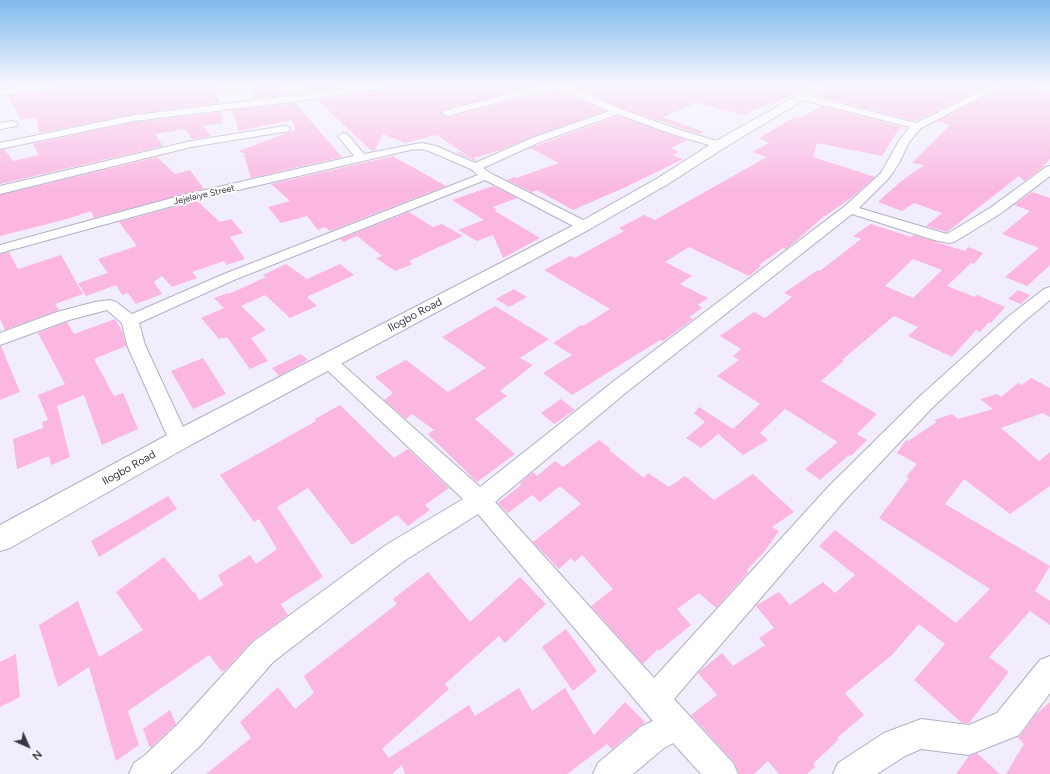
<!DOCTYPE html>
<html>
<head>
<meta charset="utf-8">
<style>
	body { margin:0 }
	#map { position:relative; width:1050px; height:774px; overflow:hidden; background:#f1edfd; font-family:Figtree,sans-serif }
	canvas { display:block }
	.north { position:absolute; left:8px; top:726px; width:40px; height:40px; -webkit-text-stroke:3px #fff; paint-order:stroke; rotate:135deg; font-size:11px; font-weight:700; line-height:16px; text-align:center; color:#37353e }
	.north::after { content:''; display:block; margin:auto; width:14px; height:18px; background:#37353e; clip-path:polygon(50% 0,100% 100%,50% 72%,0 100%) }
</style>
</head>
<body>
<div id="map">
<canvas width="1050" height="774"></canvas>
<div class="north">N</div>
</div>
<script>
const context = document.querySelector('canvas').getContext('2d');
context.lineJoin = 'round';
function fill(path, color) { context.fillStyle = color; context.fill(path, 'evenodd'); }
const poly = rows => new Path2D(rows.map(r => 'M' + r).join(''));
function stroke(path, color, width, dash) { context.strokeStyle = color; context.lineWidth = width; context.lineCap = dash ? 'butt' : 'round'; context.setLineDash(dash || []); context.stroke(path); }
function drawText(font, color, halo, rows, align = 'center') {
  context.font = font + ' Figtree,sans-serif'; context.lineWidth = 4; context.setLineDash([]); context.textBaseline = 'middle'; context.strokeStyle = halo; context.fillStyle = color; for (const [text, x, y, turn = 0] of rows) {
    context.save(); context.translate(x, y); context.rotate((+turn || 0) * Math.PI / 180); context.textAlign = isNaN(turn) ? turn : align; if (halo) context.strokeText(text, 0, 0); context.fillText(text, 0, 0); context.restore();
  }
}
fill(poly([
	[58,84,215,84,219,103,134,114,39,133,36,117,21,120,8,96,53,88],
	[265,84,278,84,288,95,254,99,249,86],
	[300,84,366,84,309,92],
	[392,84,545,84,443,110,441,113,447,117,560,88,574,97,605,111,532,137,501,150,473,158,477,160,475,161,457,153,460,152,472,158,436,135,405,143,383,134,375,150,372,151,317,100,387,88],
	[570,84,816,84,771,105,767,104,743,115,697,103,663,117,704,132,699,134,622,108,582,91],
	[831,84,974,84,987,87,915,121,814,95],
	[1009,84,1018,84,1050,91,1050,159,1041,169,1024,181,1019,176,947,232,926,226,942,213,914,203,902,211,878,202,900,182,924,165,912,163,950,125,937,121],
	[295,103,342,157,251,178,244,155,247,155,239,151,295,130,292,120,238,131,233,110],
	[822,106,902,127,897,132,882,156,817,143,813,157,875,177,851,198,825,216,824,216,796,241,786,249,783,248,759,265,761,266,749,276,689,247,665,262,692,276,680,284,708,298,698,305,702,308,689,317,693,319,663,341,660,340,572,395,543,373,572,355,553,343,581,325,583,326,610,309,544,270,570,256,575,258,615,236,624,231,619,228,644,215,655,220,767,157,752,152,769,143,759,138,795,117,800,118],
	[221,112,223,123,203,126,211,136,192,139,185,129,155,134,163,146,0,184,0,150,5,150,13,161,39,155,33,144,41,142,134,122],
	[618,116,687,140,671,148,679,152,672,155,683,159,628,186,573,210,537,190,532,192,507,180,514,177,516,178,559,163,530,148],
	[393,156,446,186,330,231,325,227,318,230,307,216,281,223,268,207,290,201,271,184],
	[157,157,175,174,190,170,204,189,94,218,91,211,67,219,0,236,0,195],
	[493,186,517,198,493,207,497,210,495,211,540,238,503,258,493,235,477,241,458,230,484,220,452,200],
	[1032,192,1050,198,1050,265,1027,286,1005,277,1039,248,1002,234,1030,211,1014,205],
	[197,201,220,222,231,219,243,233,230,237,245,259,226,265,224,261,192,272,197,278,172,287,162,276,154,282,162,294,136,304,128,293,122,295,116,285,86,296,78,283,108,273,98,259,137,246,119,222],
	[409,212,433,227,442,224,463,236,409,261,413,264,395,271,376,258,382,256,357,236,344,242,340,239],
	[871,224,911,237,914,235,965,251,968,247,983,253,974,264,971,263,947,286,975,297,977,295,1005,307,991,323,989,322,980,332,976,330,952,357,908,336,918,327,894,316,842,360,844,361,821,381,877,414,857,434,867,440,851,456,849,455,820,480,805,469,838,442,785,409,760,433,768,440,743,455,718,434,701,448,686,438,705,422,694,413,699,407,733,429,760,404,717,376,739,360,733,356,741,349,720,336,754,312,765,318,792,297,784,293,818,270,820,271,861,239,853,236],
	[913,259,942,270,913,298,885,286],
	[9,252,18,269,61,255,83,294,55,304,59,310,5,330,0,319,0,254],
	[286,264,307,279,340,264,354,275,307,297,317,306,290,318,265,295,241,306,266,330,251,338,268,361,250,369,227,337,219,339,201,318,224,308,214,298,228,293,229,294,266,277,263,275],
	[514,289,527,297,509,307,496,299],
	[1018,290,1030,295,1021,304,1008,299],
	[495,306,549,339,520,358,533,365,500,391,507,396,475,419,515,454,477,482,428,434,434,430,412,414,406,419,384,400,393,393,375,377,406,360,448,392,486,368,442,337],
	[115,319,122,331,126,346,94,359,114,396,123,393,138,429,102,445,84,395,57,406,70,457,51,465,49,456,17,469,13,439,43,428,42,422,48,420,38,395,65,384,38,333,67,322,74,334],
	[0,346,1,346,20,392,0,400],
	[301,354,308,360,279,376,272,368],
	[203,358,226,394,193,409,171,371],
	[1031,378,1050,388,1050,417,1043,413,1001,428,1039,461,1050,452,1050,486,1010,514,964,479,945,504,1050,566,1035,591,1050,601,1050,625,1030,611,989,657,1009,672,969,723,962,723,914,680,945,644,919,624,892,655,845,693,864,715,837,738,839,739,813,764,815,767,807,774,779,774,768,761,754,774,739,774,734,762,691,715,717,695,698,673,722,653,733,666,765,645,759,638,774,628,756,606,757,605,779,592,790,605,823,582,835,593,855,575,819,546,835,530,956,623,990,589,879,518,909,478,906,477,917,464,897,453,906,440,908,441,937,422,934,420,952,414,958,419,993,409,980,399,997,394,1001,397,1018,383,1022,385],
	[561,399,575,410,554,424,541,413],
	[340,405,394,458,408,449,449,488,425,505,430,510,408,526,397,515,352,545,308,488,277,507,323,577,281,604,288,615,252,641,227,668,222,672,209,655,128,711,139,745,116,761,89,667,58,687,39,625,78,601,99,657,143,630,116,592,164,557,194,593,195,592,199,601,223,585,218,575,250,555,256,564,277,549,259,519,254,522,220,475,316,421,315,419],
	[599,440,611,449,609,450,644,478,648,473,669,487,685,476,714,500,753,474,794,512,772,527,779,531,764,552,747,570,748,572,716,608,699,593,677,609,691,625,659,651,658,649,643,664,591,606,613,589,582,555,575,562,571,558,559,569,533,542,581,504,560,486,540,502,532,495,508,513,498,503,521,485,520,483,533,472,537,476,555,461,563,467],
	[168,496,177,509,99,557,91,541],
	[428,572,470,622,520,577,546,604,505,643,499,636,445,684,449,689,382,749,389,758,469,705,475,716,519,688,532,711,565,688,594,735,625,702,645,722,612,749,607,744,567,774,405,774,402,765,392,774,206,774,251,738,240,722,278,687,295,709,314,693,304,676,397,604,393,599],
	[566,629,597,671,573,691,542,647],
	[16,654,20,697,0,707,0,662],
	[1050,702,1050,774,1006,774,1024,744,1017,737,1020,736,1036,714],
	[170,710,176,724,150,748,143,729],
	[977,753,1000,774,956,774,969,756]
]), '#fbb6e1');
const street = poly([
	[39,84,57,84,53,87,0,96,0,90,39,84],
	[373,84,391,84,387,87,306,100,134,121,0,149,0,143,134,115,306,94,373,84],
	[549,84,568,84,581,92,621,109,677,129,723,143,724,145,723,147,715,147,669,133,618,114,540,142,483,168,490,173,589,223,591,226,589,229,584,230,579,229,485,180,234,280,139,323,145,345,189,440,186,446,179,448,172,446,169,440,127,345,122,323,107,310,69,320,0,345,0,333,57,312,95,302,110,300,116,302,132,314,224,274,478,175,471,169,429,151,421,149,410,150,191,201,0,253,0,245,183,195,354,156,338,136,343,133,347,134,364,154,421,143,436,146,475,163,532,138,609,111,575,96,560,86,447,116,442,113,443,111,549,84],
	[996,84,1006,84,921,128,909,142,899,163,889,178,859,208,947,234,990,208,1046,167,1050,166,1050,176,1000,214,954,242,949,243,934,240,852,214,628,391,495,502,654,678,829,486,918,398,1009,316,1044,289,1050,287,1050,300,1021,324,932,408,845,500,674,699,733,763,738,774,701,774,673,743,664,748,633,774,593,774,598,763,642,726,653,721,478,514,404,561,273,662,200,746,170,774,129,774,134,763,144,756,178,724,253,642,386,545,463,499,322,365,319,361,322,357,328,355,334,357,480,487,614,381,845,206,881,173,899,141,910,127,799,99,797,97,799,95,802,94,916,123,996,84],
	[13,121,18,124,17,126,0,129,0,123,13,121],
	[285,126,289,127,290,129,289,131,191,147,0,194,0,186,191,141,285,126],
	[1050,656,1050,693,1019,735,969,755,921,749,905,756,877,774,833,774,838,763,884,733,921,719,969,725,997,713,1040,660,1050,656]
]);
const secondary = poly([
	[818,84,830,84,724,148,668,184,590,229,187,447,10,548,0,551,0,525,171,433,578,223,658,178,714,142,818,84]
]);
stroke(street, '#b4aec6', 2);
stroke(secondary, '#b4aec6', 2);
fill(street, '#fff');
fill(secondary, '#fff');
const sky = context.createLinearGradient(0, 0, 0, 192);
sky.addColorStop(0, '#7ebaec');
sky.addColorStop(0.44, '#f9f7fe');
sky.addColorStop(1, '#f9f7fe00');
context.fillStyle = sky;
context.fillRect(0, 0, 1050, 192);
drawText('9px', '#37353e', '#fff', [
	["Jejelaiye Street",204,195,-13]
]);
drawText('11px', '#37353e', '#fff', [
	["Ilogbo Road",415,315,-28],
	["Ilogbo Road",129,468,-29]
]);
</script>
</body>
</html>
